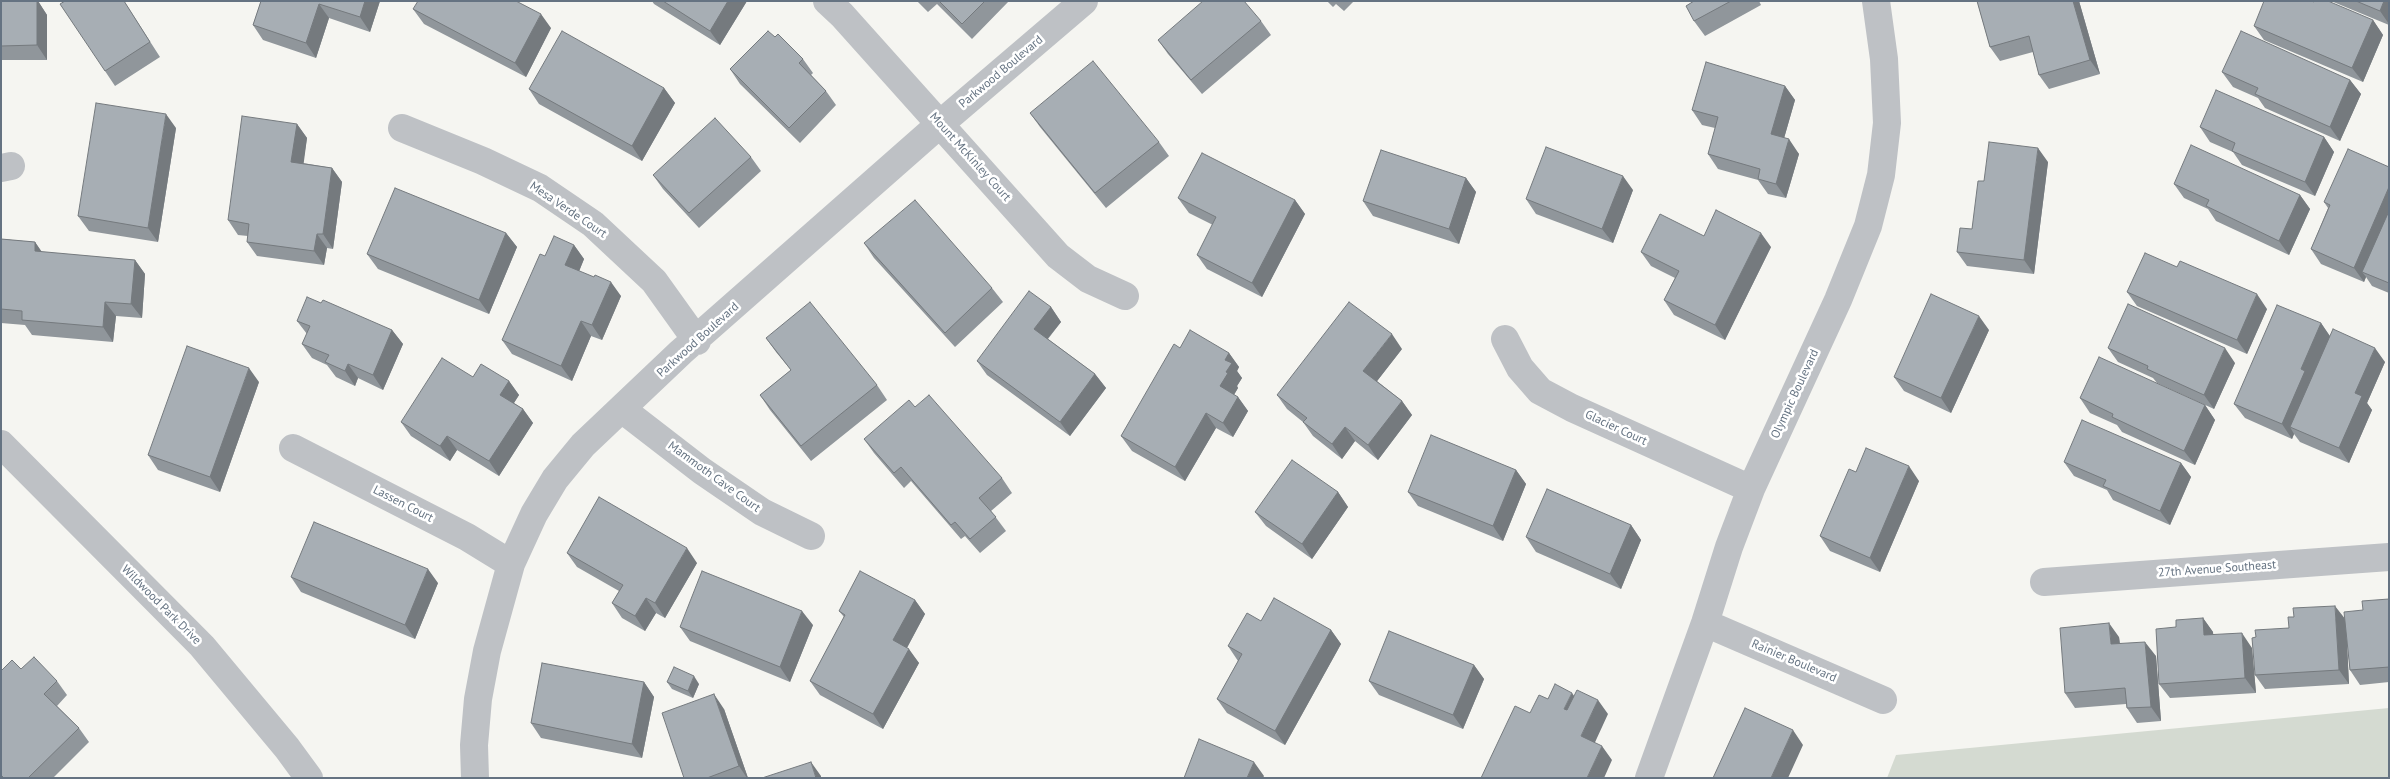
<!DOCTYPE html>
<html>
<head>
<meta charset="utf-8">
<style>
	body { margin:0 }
	#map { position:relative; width:2390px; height:779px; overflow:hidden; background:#f5f5f1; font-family:"PT Sans",sans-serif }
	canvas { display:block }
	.frame { position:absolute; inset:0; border:2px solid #657382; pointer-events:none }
</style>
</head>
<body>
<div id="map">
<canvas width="2390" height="779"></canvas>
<div class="frame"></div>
</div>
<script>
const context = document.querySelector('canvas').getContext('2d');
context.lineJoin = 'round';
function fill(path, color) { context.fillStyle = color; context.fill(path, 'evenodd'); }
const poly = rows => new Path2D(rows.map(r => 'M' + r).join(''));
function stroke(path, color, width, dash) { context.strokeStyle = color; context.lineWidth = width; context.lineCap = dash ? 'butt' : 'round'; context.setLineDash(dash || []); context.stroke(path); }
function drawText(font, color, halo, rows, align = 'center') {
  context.font = font + ' "PT Sans",sans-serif'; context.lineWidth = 5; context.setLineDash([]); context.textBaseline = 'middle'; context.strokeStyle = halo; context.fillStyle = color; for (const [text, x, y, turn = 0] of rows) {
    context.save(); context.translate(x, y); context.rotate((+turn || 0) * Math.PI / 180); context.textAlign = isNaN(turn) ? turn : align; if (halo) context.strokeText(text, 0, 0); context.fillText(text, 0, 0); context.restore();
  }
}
fill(poly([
	[2389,708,2389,778,1887,778,1896,755]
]), '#d4dad1');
stroke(poly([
	[827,1,842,15,1058,256,1088,279,1125,296],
	[402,128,483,161,540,188,593,224,654,281,697,341],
	[1,168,11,166],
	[1505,339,1520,368,1540,391,1572,408,1751,489],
	[623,410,702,471,762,512,811,536],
	[1,444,202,646,287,748,309,778],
	[293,448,467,537,511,564],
	[2044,582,2389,557],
	[1705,623,1883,700],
	[475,778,474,745,478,699,487,651,511,564,534,514,555,479,583,445,681,352,940,124,1084,1],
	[1649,778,1705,623,1729,547,1751,489,1838,300,1868,226,1881,175,1887,123,1884,59,1876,1]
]), '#bec1c5', 28);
fill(poly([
	[1,1,38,1,47,15,47,60,1,60],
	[65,1,124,1,160,57,115,86,105,71],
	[261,1,380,1,370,32,329,18,316,58,263,40,253,25],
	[652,1,747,1,720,45,654,4],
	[917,1,1009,1,972,39,937,4,928,12],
	[1327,1,1354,1,1344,11,1336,4,1333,7],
	[1694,1,1759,1,1761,5,1705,36,1694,21],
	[1977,1,2079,1,2100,74,2049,89,2039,75,2033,52,2000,61,1990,47],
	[2331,1,2389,1,2389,25],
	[413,9,551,28,526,77,424,24],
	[2373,20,2383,35,2363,82,2264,40,2254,26],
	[1261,21,1271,35,1202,94,1168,54,1158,40],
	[775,37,803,59,813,73,811,75,826,91,836,105,800,143,740,84,730,69],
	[2222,72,2350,80,2361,94,2340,141,2265,108,2258,98,2233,87],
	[1785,86,1795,100,1784,138,1799,154,1786,198,1768,194,1758,180,1718,169,1708,154,1715,128,1702,125,1692,110],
	[664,88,675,103,642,161,539,104,529,89],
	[1030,113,1159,142,1169,156,1106,208,1040,127],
	[297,124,307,138,303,163,332,168,342,182,333,249,327,248,324,265,257,256,247,242,248,236,238,235,228,220],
	[2200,127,2324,137,2334,152,2315,196,2242,165,2233,152,2210,142],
	[176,128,158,242,89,231,78,216],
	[751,157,761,171,699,228,663,189,653,175],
	[2048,162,2034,274,1967,266,1957,252,1972,229,1984,181],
	[2389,167,2389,293,2372,286,2366,277,2364,282,2321,264,2311,249,2328,208,2324,202],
	[1466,178,1476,192,1459,244,1373,216,1363,201],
	[2174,184,2300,195,2310,209,2289,255,2216,221,2208,209,2184,198],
	[1633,190,1613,243,1536,214,1526,199],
	[1178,198,1295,200,1305,214,1262,297,1207,269,1197,255,1213,225,1189,213],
	[506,233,517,247,489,314,378,269,367,254],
	[1704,236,1771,247,1725,340,1674,315,1664,300,1675,278,1651,266,1641,252],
	[1,239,35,242,42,252,135,260,145,274,142,318,116,316,113,342,32,335,25,325,1,323],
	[864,243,992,288,1003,302,955,347,874,258],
	[574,245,584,259,579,271,621,296,602,340,591,336,572,381,512,354,502,340,545,256],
	[2127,292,2267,309,2247,354,2137,306],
	[1051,307,1061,322,1048,339,1095,374,1106,388,1070,436,987,375,977,361],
	[297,321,392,330,403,344,383,390,358,378,355,386,336,377,327,365,312,358,302,344,307,334],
	[2321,323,2330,336,2385,362,2367,403,2372,410,2349,463,2300,442,2294,434,2292,439,2245,418,2234,404],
	[1989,330,1951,413,1904,391,1894,377],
	[766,338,877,385,887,400,811,461,770,410,760,395,791,370,776,352],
	[1180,348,1229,353,1239,367,1237,371,1242,378,1237,386,1238,388,1234,395,1238,397,1248,411,1233,437,1216,428,1185,481,1132,451,1121,436],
	[2108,348,2235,363,2214,409,2157,383,2153,378,2118,362],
	[1402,349,1377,381,1402,401,1412,415,1378,460,1355,441,1342,459,1313,436,1303,422,1287,409,1277,395],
	[473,377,509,381,519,395,514,403,523,409,533,423,499,476,457,450,450,461,411,436,401,422],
	[259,382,220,492,158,470,148,455],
	[2080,398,2205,405,2215,420,2195,465,2122,432,2117,425,2090,413],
	[915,407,1002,478,1012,493,991,511,1006,531,980,553,965,536,961,539,911,481,904,488,874,453,864,439],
	[2064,462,2181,463,2191,477,2170,525,2113,500,2107,490,2074,476],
	[1516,470,1526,484,1503,541,1418,506,1408,492],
	[1856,472,1919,481,1880,572,1830,551,1820,536],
	[1338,492,1348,507,1312,559,1266,526,1255,512],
	[1631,525,1641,540,1621,589,1536,552,1526,537],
	[567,553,697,563,665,618,656,613,645,631,622,618,612,603,619,591,577,567],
	[291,577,438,583,415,639,301,592],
	[2389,599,2389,682,2360,685,2350,670,2346,630,2349,684,2265,689,2255,675,2256,637,2289,628,2294,617,2345,619],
	[915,600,925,614,907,648,919,663,883,729,820,695,810,681,844,617,839,611],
	[2203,618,2213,632,2213,635,2252,648,2256,693,2170,698,2159,684,2176,627],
	[1261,621,1331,630,1341,644,1285,745,1227,713,1217,699,1238,661,1228,646],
	[813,625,790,682,690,641,680,627],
	[2119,637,2120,643,2156,656,2161,721,2137,723,2127,708,2126,704,2075,708,2065,693],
	[1474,665,1484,679,1463,729,1379,695,1369,681],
	[21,669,57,681,67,695,57,706,79,728,89,742,53,778,1,778,1,671],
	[644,682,654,697,642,758,541,738,531,723],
	[667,682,699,684,693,698,672,689],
	[724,709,748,778,684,778]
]), '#90969b');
fill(poly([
	[37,1,38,1,47,15,47,60,37,45],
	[365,1,380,1,370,32,360,17],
	[728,1,747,1,720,45,710,31],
	[2073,1,2079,1,2100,74,2090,60],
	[2384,1,2389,1,2389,24,2380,11],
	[319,4,329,18,316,58,306,43],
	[541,14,551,28,526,77,515,63],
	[2373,20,2383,35,2363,82,2352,68],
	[2350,80,2361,94,2340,141,2330,127],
	[1785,86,1795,100,1781,149,1771,134],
	[664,88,675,103,642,161,632,146],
	[166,114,176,128,158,242,148,228],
	[297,124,307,138,302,176,291,162],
	[2324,137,2334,152,2315,196,2305,182],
	[1789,139,1799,154,1786,198,1776,184],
	[2038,148,2048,162,2034,274,2024,260],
	[332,168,342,182,333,249,323,234],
	[1623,176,1633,190,1613,243,1602,229],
	[1466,178,1476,192,1459,244,1449,229],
	[2389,187,2389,224,2362,272,2366,277,2364,282,2354,268],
	[2300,195,2310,209,2289,255,2279,241],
	[1295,200,1305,214,1262,297,1252,283],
	[506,233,517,247,489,314,479,300],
	[1761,233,1771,247,1725,340,1715,325],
	[317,234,327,248,324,265,314,251],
	[35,242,45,257,35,251],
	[574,245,584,259,576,279,565,265],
	[135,260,145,274,142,318,131,304],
	[611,282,621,296,602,340,592,325],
	[2257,294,2267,309,2247,354,2237,340],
	[105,302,116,316,113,342,103,327],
	[1051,307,1061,322,1044,343,1034,329],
	[1979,316,1989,330,1951,413,1941,398],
	[581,321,591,336,572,381,561,366],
	[2321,323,2331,338,2290,427,2294,434,2292,439,2282,424,2301,369],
	[392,330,403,344,383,390,373,375],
	[1392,334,1402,349,1374,385,1363,371],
	[2225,348,2235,363,2214,409,2204,395],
	[2375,348,2385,362,2367,403,2372,410,2349,463,2339,448,2355,393],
	[1229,353,1239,367,1237,371,1242,378,1237,386,1238,388,1230,401,1220,386,1226,372,1225,360],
	[348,364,358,378,355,386,345,371],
	[249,368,259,382,220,492,210,477],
	[1095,374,1106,388,1070,436,1060,422],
	[509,381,519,395,510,409,500,395],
	[1238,397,1248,411,1233,437,1223,423],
	[1402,401,1412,415,1378,460,1368,445],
	[2205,405,2215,420,2195,465,2184,451],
	[523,409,533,423,499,476,489,461],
	[1206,413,1216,428,1185,481,1175,467],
	[1345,427,1355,441,1342,459,1332,444],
	[447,436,457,450,450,461,440,446],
	[2181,463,2191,477,2170,525,2160,511],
	[1909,466,1919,481,1880,572,1870,558],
	[1516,470,1526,484,1503,541,1493,526],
	[1338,492,1348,507,1312,559,1302,544],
	[1631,525,1641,540,1621,589,1610,574],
	[687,548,697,563,665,618,655,603],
	[428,569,438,583,415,639,405,625],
	[646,598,656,613,645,631,635,616],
	[915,600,925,614,903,655,893,640],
	[2335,606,2346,620,2349,684,2339,670],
	[802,611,813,625,790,682,780,667],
	[2203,618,2213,632,2215,650,2204,635],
	[2109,623,2119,637,2121,658,2111,644],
	[1331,630,1341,644,1285,745,1275,731],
	[2242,633,2252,648,2256,693,2245,678],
	[2145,642,2156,656,2161,721,2151,707],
	[909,649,919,663,883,729,873,714],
	[1474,665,1484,679,1463,729,1453,715],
	[694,676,699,684,693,698,688,691],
	[644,682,654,697,642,758,632,744],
	[1572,693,1582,707,1575,723,1564,709],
	[714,694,724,709,748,778,747,778,739,766],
	[1598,700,1608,714,1591,751,1581,736],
	[1793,730,1803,745,1788,778,1771,778],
	[1602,746,1612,760,1604,778,1587,778],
	[811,762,821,776,821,778,816,778],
	[1254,762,1264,776,1263,778,1247,778]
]), '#757a7e');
const building = poly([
	[1,1,37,1,37,45,1,46,1,1],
	[65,1,124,1,150,42,105,71,60,4,65,1],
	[261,1,365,1,360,17,319,4,306,43,253,25,261,1],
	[418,1,516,1,541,14,515,63,413,9,418,1],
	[663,1,728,1,710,31,663,1],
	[939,1,985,1,962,24,939,1],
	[1203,1,1244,1,1261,21,1191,80,1158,40,1203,1],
	[1694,1,1731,1,1694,21,1686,6,1694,1],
	[1977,1,2073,1,2090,60,2039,75,2029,36,1990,47,1977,1],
	[2264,1,2312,1,2314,2,2315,1,2328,1,2373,20,2352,68,2254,26,2264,1],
	[2356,1,2384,1,2380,11,2356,1],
	[562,31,664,88,632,146,529,89,562,31],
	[768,31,775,37,778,34,803,59,799,63,826,91,789,128,730,69,768,31],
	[2241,31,2350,80,2330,127,2255,94,2258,88,2222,72,2241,31],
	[1093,61,1159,142,1095,193,1030,113,1093,61],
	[1706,62,1785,86,1771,134,1789,139,1776,184,1758,179,1760,169,1708,154,1718,117,1692,110,1706,62],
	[2216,90,2324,137,2305,182,2232,151,2235,143,2200,127,2216,90],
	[96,103,166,114,148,228,78,216,96,103],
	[242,116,297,124,291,162,332,168,323,234,317,234,314,251,247,242,249,224,228,220,242,116],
	[715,118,751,157,689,213,653,175,715,118],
	[1989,142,2038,148,2024,260,1957,252,1960,228,1972,229,1978,181,1984,181,1989,142],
	[2191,145,2300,195,2279,241,2206,206,2209,200,2174,184,2191,145],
	[1546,147,1623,176,1602,229,1526,199,1546,147],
	[2348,149,2389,167,2389,187,2354,268,2311,249,2330,205,2324,202,2348,149],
	[1381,150,1466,178,1449,229,1363,201,1381,150],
	[1202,153,1295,200,1252,283,1197,255,1216,217,1178,198,1202,153],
	[395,188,506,233,479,300,367,254,395,188],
	[915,200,992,288,945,333,864,243,915,200],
	[1716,210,1761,233,1715,325,1664,300,1679,271,1641,252,1660,214,1704,236,1716,210],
	[2389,211,2389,283,2362,272,2389,211],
	[554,236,574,245,565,265,594,277,595,275,611,282,592,325,581,321,561,366,502,340,540,254,545,256,554,236],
	[1,239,35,242,35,251,135,260,131,304,105,302,103,327,22,320,22,311,1,309,1,239],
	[2145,253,2177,267,2180,261,2257,294,2237,340,2127,292,2145,253],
	[1029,291,1051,307,1034,329,1095,374,1060,422,977,361,1029,291],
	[1931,294,1979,316,1941,398,1894,377,1931,294],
	[307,297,321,303,323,300,392,330,373,375,348,364,345,371,325,362,329,355,302,344,310,326,297,321,307,297],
	[810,302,877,385,801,446,760,395,791,370,766,338,810,302],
	[1349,302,1392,334,1363,371,1402,401,1368,445,1345,427,1332,444,1303,422,1307,418,1277,395,1349,302],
	[2128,304,2225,348,2204,395,2147,369,2148,366,2108,348,2128,304],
	[2277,305,2321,323,2301,369,2305,371,2282,424,2234,404,2277,305],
	[2333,329,2375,348,2355,393,2362,396,2339,448,2290,427,2333,329],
	[1190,330,1229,353,1225,360,1232,363,1226,372,1228,373,1220,386,1238,397,1223,423,1206,413,1175,467,1121,436,1174,344,1180,348,1190,330],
	[187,346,249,368,210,477,148,455,187,346],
	[2099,357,2205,405,2184,451,2112,417,2113,414,2080,398,2099,357],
	[442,358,473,377,481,364,509,381,500,395,523,409,489,461,447,436,440,446,401,422,442,358],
	[929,395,1002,478,979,498,996,517,970,539,955,522,951,525,901,467,894,473,864,439,909,400,915,407,929,395],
	[2082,420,2181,463,2160,511,2103,486,2106,480,2064,462,2082,420],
	[1431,435,1516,470,1493,526,1408,492,1431,435],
	[1866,448,1909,466,1870,558,1820,536,1849,469,1856,472,1866,448],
	[1292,460,1338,492,1302,544,1255,512,1292,460],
	[1547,489,1631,525,1610,574,1526,537,1547,489],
	[599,497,687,548,655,603,646,598,635,616,612,603,623,585,567,553,599,497],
	[314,522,428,569,405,625,291,577,314,522],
	[702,571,802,611,780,667,680,627,702,571],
	[860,571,915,600,893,640,909,649,873,714,810,681,845,615,839,611,860,571],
	[1274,598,1331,630,1275,731,1217,699,1242,654,1228,646,1247,613,1261,621,1274,598],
	[2389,599,2389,667,2350,670,2344,612,2363,610,2362,601,2389,599],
	[2335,606,2339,670,2255,675,2252,638,2256,637,2255,630,2289,628,2288,617,2294,617,2293,608,2335,606],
	[2203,618,2204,635,2242,633,2245,678,2159,684,2156,629,2176,627,2176,620,2203,618],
	[2109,623,2111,644,2145,642,2151,707,2127,708,2125,688,2065,693,2060,628,2109,623],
	[1389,631,1474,665,1453,715,1369,681,1389,631],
	[34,657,57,681,44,694,79,728,28,778,4,778,1,775,1,671,12,660,21,669,34,657],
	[542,663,644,682,632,744,531,723,542,663],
	[674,667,694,676,688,691,667,682,674,667],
	[1555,684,1572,693,1564,709,1567,710,1577,690,1598,700,1581,736,1602,746,1587,778,1481,778,1515,706,1530,713,1539,695,1548,699,1555,684],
	[714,694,739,766,707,778,684,778,662,713,714,694],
	[1745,708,1793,730,1771,778,1713,778,1745,708],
	[1199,739,1254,762,1247,778,1184,778,1199,739],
	[811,762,816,778,762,778,811,762]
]);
fill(building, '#a7aeb4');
stroke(building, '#757a7e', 1);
drawText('12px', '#657382', '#fff', [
	["Parkwood Boulevard",1001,72,-40],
	["Mount McKinley Court",970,157,48],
	["Mesa Verde Court",568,210,34],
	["Parkwood Boulevard",698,340,-42],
	["Olympic Boulevard",1795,394,-65],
	["Glacier Court",1616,428,25],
	["Mammoth Cave Court",714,477,36],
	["Lassen Court",403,504,27],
	["27th Avenue Southeast",2217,569,-4],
	["Wildwood Park Drive",161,605,45],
	["Rainier Boulevard",1794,661,23]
]);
</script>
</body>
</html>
